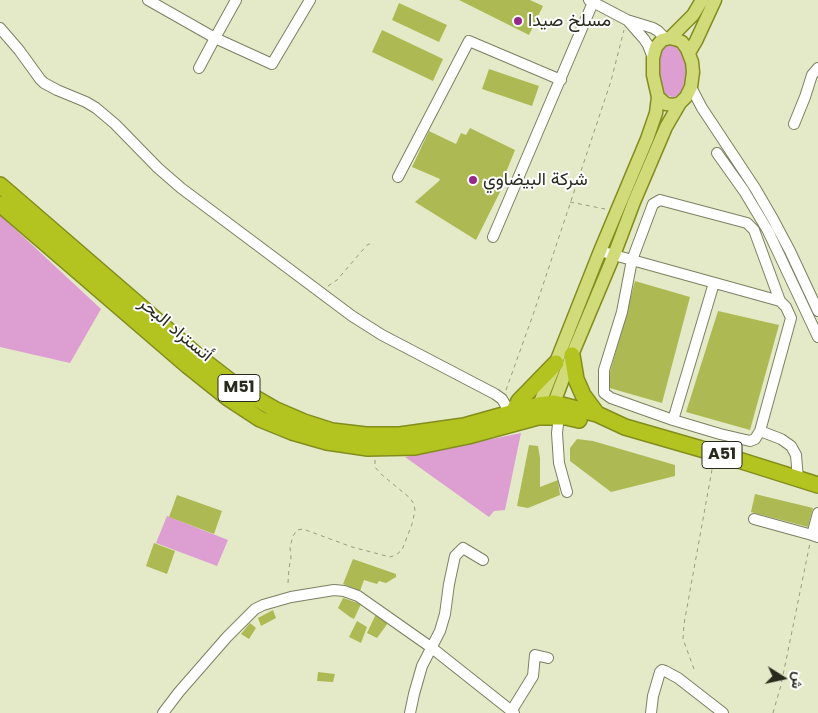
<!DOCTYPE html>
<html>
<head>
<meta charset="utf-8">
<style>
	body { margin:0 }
	#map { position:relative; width:818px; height:713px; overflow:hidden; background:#e4eac8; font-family:Poppins,Vazirmatn,sans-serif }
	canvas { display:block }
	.north { position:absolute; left:758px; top:653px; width:50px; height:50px; -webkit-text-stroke:4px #fff; paint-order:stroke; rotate:100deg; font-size:14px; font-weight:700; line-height:20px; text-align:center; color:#282a1d }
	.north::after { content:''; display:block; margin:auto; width:18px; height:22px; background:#282a1d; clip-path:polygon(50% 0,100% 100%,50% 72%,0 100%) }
</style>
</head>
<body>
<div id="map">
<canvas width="818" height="713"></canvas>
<div class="north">ش</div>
</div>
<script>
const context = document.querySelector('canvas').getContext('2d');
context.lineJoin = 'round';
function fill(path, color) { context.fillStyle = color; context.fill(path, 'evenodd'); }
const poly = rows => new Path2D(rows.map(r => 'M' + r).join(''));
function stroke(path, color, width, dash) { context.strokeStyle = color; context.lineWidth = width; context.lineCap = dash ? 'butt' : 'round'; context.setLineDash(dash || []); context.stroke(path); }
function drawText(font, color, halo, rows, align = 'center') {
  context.font = font + ' Poppins,Vazirmatn,sans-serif'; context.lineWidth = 4; context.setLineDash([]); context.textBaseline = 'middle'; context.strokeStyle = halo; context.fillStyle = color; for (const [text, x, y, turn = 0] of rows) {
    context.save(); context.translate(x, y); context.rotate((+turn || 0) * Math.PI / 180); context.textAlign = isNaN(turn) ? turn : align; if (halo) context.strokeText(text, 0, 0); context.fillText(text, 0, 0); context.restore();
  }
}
fill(poly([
	[673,43,681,46,686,55,688,75,684,94,674,98,665,94,662,89,656,72,657,52,663,45],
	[0,215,101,309,70,363,0,347],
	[521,433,505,510,494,511,489,517,405,457],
	[167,516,228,540,217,566,156,543]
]), '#dd9ed1');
fill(poly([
	[459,0,530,0,543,6,529,35],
	[399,3,447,25,439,42,392,20],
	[382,30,443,59,433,81,372,52],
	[489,69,539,86,532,106,482,89],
	[470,128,515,150,505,175,508,176,476,240,415,202,439,181,440,179,412,167,429,131,456,144,461,133,466,135],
	[635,281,690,297,662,403,606,387],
	[718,311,779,325,750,430,686,412],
	[577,439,593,441,675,465,675,476,611,492,570,461,570,448],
	[529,445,538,446,540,458,540,487,558,480,560,495,528,508,517,506],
	[755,494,813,508,808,527,751,512],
	[177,495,222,511,214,534,169,517],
	[154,543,175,551,167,574,146,566],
	[353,559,396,574,396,577,386,583,379,581,377,584,364,580,360,591,343,584],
	[343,598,361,604,354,619,350,617,338,608],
	[273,610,276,618,261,626,258,618],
	[376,614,388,623,377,638,367,633],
	[357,621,367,627,361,643,349,637],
	[250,623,256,628,249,639,241,634],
	[318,672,335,674,333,682,317,681]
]), '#adba54');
const minor = poly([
	[148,0,215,38,272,64,310,0],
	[589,0,627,20,653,28,658,31,666,39],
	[629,22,644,39,648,45,653,58],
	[0,28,19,50,40,79,44,83,57,90,86,102,96,108,115,124,158,168,181,188,352,316,382,335,495,394,502,399,510,413],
	[199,68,215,38,236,0],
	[691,87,702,108,755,188,773,219,790,251,818,311],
	[794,124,805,97,812,75,818,68],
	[717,153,744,191,768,231,818,337],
	[398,177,469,41,561,80],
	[493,237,594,0],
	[600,251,614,255,632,260,780,301,786,307,791,318,760,431,755,439,750,441,720,434,673,420,611,398,604,393,604,370,622,312,632,260,653,204,660,200,747,223,754,230,780,301],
	[559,416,557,433,559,463,567,492],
	[673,420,714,283],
	[760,431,781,439,791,446,796,455,798,479],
	[754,519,812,535],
	[818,537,812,535,818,513],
	[512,710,533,676,535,655,548,658],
	[163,713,179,692,227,637,255,609,263,605,291,597,334,590,344,591,358,596,432,648,514,713],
	[410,713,414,694,422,666,440,631,445,614,449,584,455,556,463,548,483,560],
	[651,713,653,696,660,672,662,670,665,671,678,678,723,713]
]);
const major = poly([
	[670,38,678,40,682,42,687,49,692,62,693,72,691,87,686,97,680,103,674,105,666,104,658,97,653,75,653,58,656,47,662,40,670,38],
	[670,38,693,15,702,0],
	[689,53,696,41,715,0],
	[554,411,554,403,572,355,614,255,634,202,666,127,680,103],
	[538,412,539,405,600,251,647,139,656,113,658,97]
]);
const highway = poly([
	[0,185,199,357,243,391,276,410,304,422,332,431,366,435,400,435,464,426,539,405,554,403,597,414,625,427,729,457,818,485],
	[0,204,188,366,228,398,260,419,292,432,327,442,368,448,415,447,468,436,538,417,566,417,579,420],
	[572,355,576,379,583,395,597,414],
	[513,412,519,401,556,363]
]);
stroke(minor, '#7b8062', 12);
stroke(major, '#828d1e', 15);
stroke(highway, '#828d1e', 18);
stroke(poly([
	[570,202,605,209],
	[328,286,337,280,367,245,369,244,374,245],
	[506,390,534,312,611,81,624,30],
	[288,583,289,568,291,558,290,547,293,536,297,530,303,529,352,547,390,557,396,555,402,550,412,524,415,511,414,504,410,498,381,474,375,467,375,459],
	[694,669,683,639,684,624,713,464],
	[773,713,781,685,810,543]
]), '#979b82', 1, [4, 4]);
stroke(minor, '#fff', 10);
stroke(major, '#d1db79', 12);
stroke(highway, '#b3c31f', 15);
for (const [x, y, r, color] of [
	[518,21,5,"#96298a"],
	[473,180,5,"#96298a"]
]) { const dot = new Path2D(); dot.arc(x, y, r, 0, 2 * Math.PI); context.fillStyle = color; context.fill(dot); stroke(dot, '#fff', 2); }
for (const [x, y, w] of [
	[239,388,42],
	[722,455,40]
]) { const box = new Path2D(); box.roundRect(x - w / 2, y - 13.5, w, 27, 4); context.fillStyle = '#fff'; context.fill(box); stroke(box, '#282a1d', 1); }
drawText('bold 16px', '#282a1d', null, [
	["M51",239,388],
	["A51",722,455]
]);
drawText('18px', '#282a1d', '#fff', [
	["مسلخ صيدا",528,21],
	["شركة البيضاوي",483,180]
], 'left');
drawText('18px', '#282a1d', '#fff', [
	["أتستراد البحر",175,330,40]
]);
</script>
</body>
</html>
